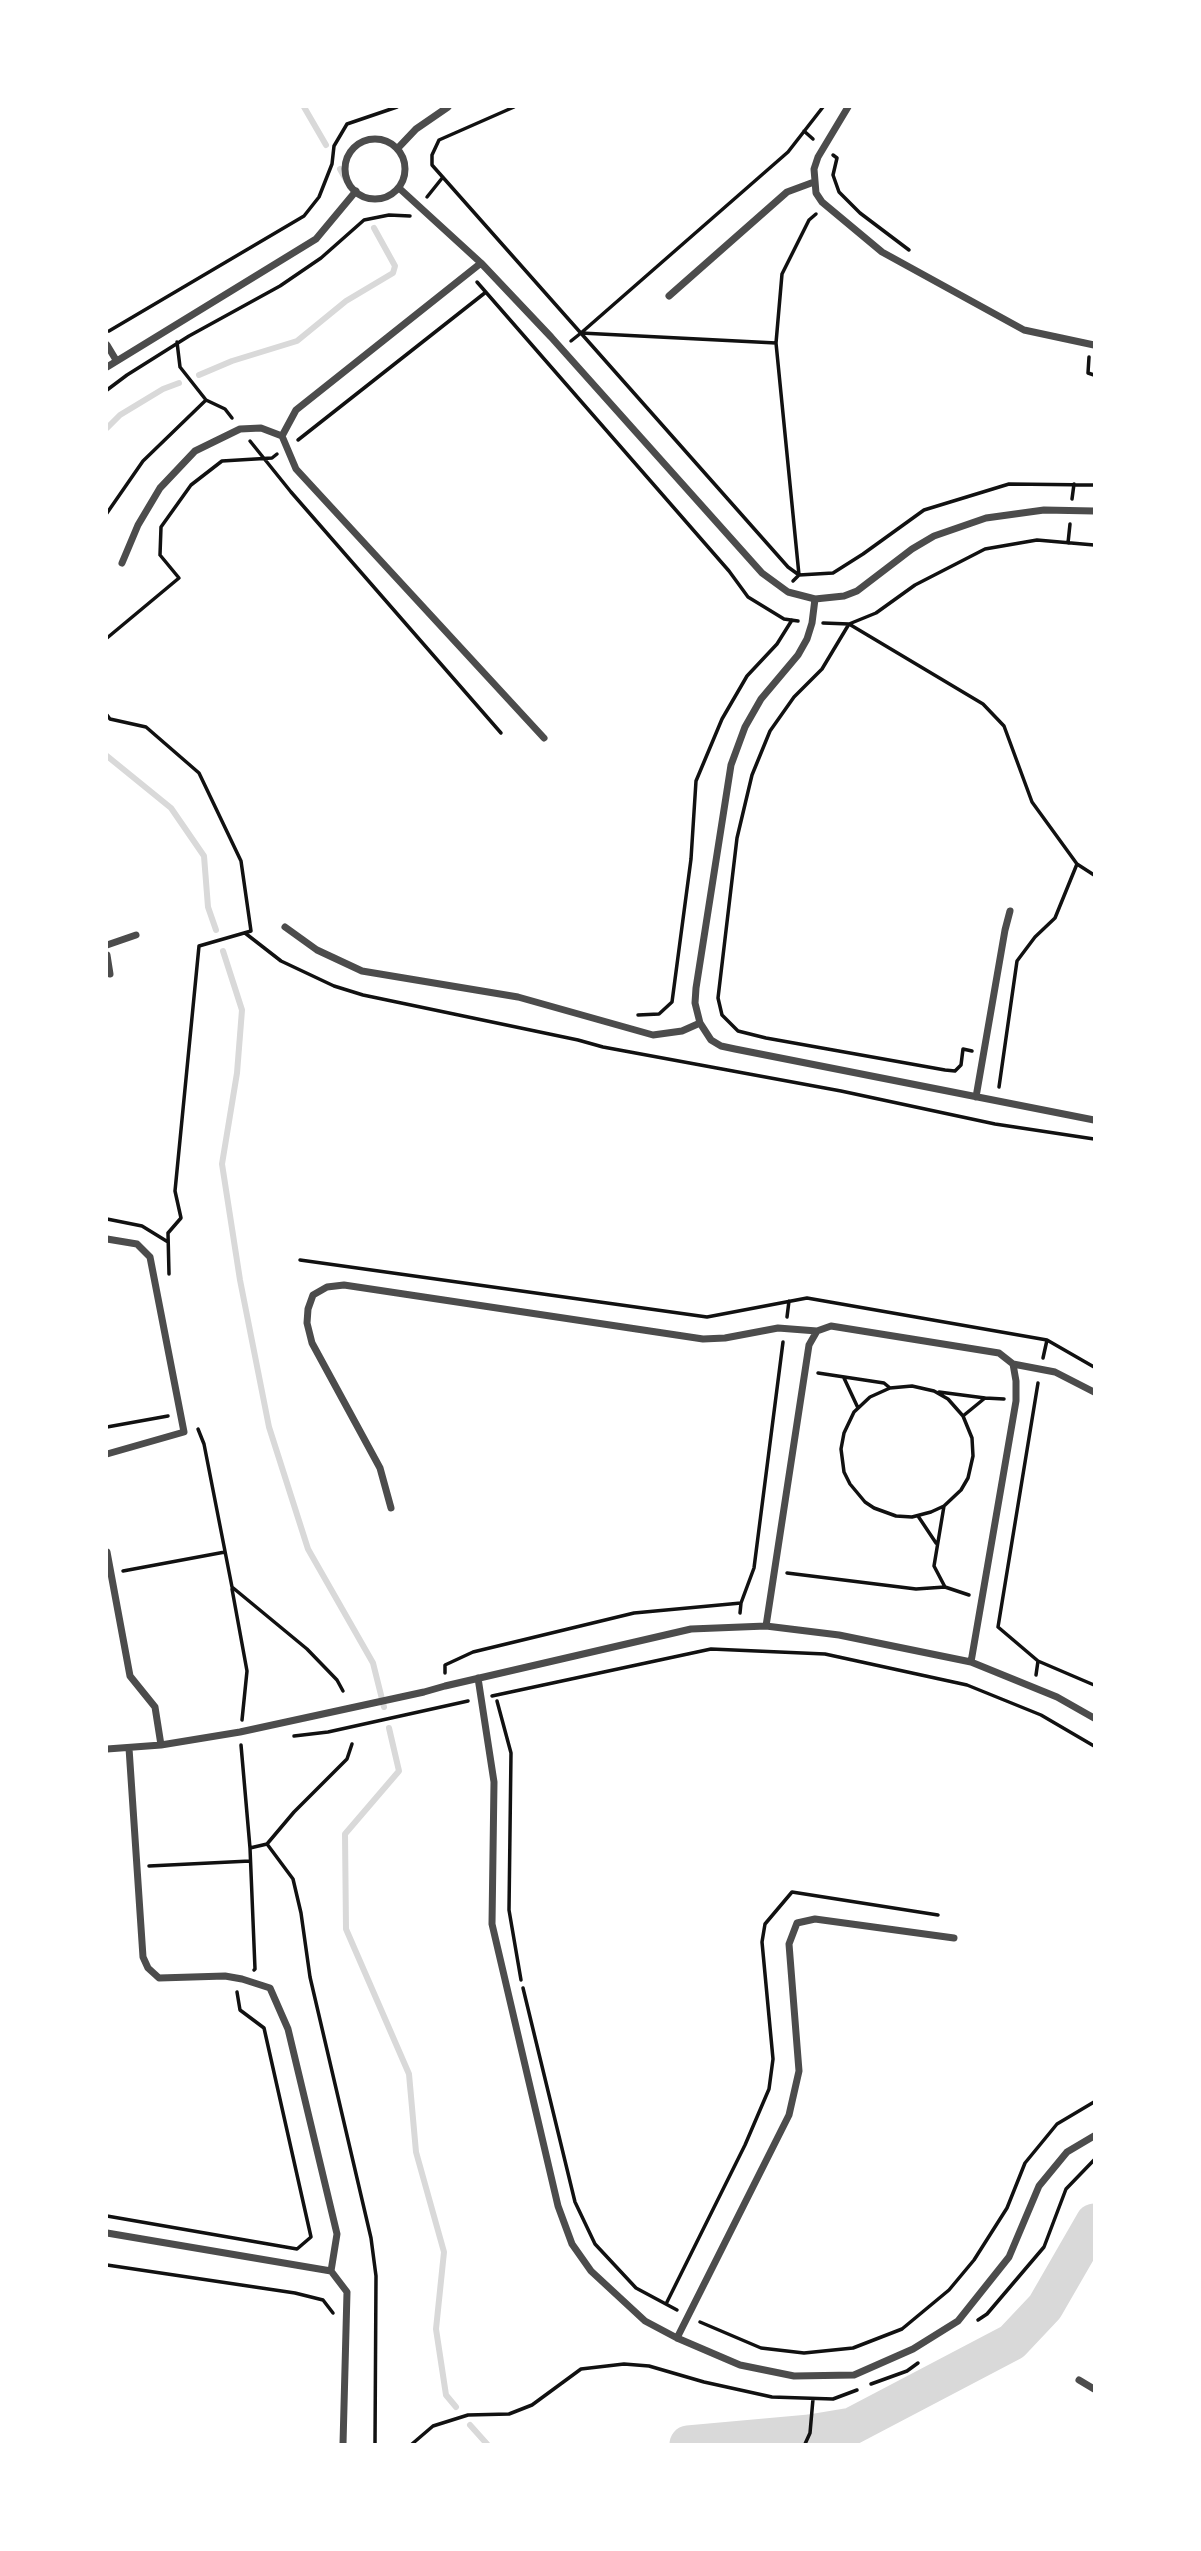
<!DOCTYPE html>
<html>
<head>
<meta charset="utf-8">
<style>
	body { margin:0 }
	#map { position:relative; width:1201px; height:2551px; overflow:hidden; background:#fff; font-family:"IBM Plex Serif",serif }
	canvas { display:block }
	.frame { position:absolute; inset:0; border:108px solid #fff; pointer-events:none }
</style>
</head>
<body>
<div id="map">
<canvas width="1201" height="2551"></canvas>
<div class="frame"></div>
</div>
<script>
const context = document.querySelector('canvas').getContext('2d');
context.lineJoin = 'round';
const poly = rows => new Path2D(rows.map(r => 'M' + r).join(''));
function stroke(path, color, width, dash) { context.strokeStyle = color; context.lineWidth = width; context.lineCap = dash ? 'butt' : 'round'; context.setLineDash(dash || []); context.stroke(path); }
stroke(poly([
	[304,107,326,145],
	[340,169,345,178],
	[199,375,232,361,297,341,346,301,393,273,395,266,374,228],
	[107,428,120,415,163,389,179,383],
	[107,756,171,808,204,856,208,907,216,930],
	[223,951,242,1010,237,1073,222,1164,240,1280,269,1427,308,1549,373,1663,384,1707],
	[389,1728,399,1771,345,1834,346,1929,409,2074,416,2152,444,2252,436,2329,446,2395,456,2407],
	[470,2425,487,2444]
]), '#d9d9d9', 6);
stroke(poly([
	[688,2444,810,2433,852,2426,1012,2342,1045,2307,1094,2222]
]), '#d9d9d9', 37);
stroke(poly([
	[514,107,439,140,432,155,432,165,788,567,799,575,833,573,863,554,924,510,1009,484,1094,485],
	[804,131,813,139],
	[833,155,837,158,833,175,839,192,860,213,909,250],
	[427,197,443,177],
	[477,282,729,571,748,597,784,619,798,621],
	[109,331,304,216,319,197,332,164,334,146,347,124,397,107],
	[581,333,788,152,823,107],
	[571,341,581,333,776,343],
	[1089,357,1088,373,1094,375],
	[107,390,127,375,189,336,280,286,321,258,364,220,389,215,410,216],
	[206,400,225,409,232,418],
	[298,440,486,292],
	[250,441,291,492,501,733],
	[1072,499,1074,484],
	[107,513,143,461,206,400,180,367,177,342],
	[1068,543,1070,524],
	[793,581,799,575,776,343,782,274,809,220,816,214],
	[823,623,849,624,876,613,915,585,985,549,1037,540,1094,545],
	[849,624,822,669,794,697,770,731,752,775,737,838,718,998,722,1015,738,1031,766,1038,945,1070,955,1071,961,1065,963,1049,972,1051],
	[849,624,983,704,1004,726,1032,802,1077,864,1094,875],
	[107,638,179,578,160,555,161,527,191,485,222,461,272,458,277,454],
	[107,715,110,719,146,727,199,773,241,861,251,931,199,946,175,1191,181,1218,168,1233,169,1274],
	[245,933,281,961,334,986,363,995,578,1040,603,1047,841,1091,995,1124,1094,1139],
	[638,1015,659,1014,672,1002,691,859,696,781,722,719,747,676,777,644,792,620],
	[999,1087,1017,961,1035,937,1055,918,1077,864],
	[107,1219,142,1226,168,1242],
	[300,1260,707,1317,807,1298,1047,1340,1094,1367],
	[787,1317,789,1301],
	[1043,1358,1047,1340],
	[818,1373,884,1383,890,1388],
	[844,1378,858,1408],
	[939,1392,985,1398],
	[963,1416,985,1398,1004,1399],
	[107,1427,168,1416],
	[198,1429,204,1444,232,1587,307,1649,337,1680,343,1691],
	[944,1506,931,1512,912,1517,896,1516,874,1508,865,1502,850,1484,844,1472,841,1449,844,1433,854,1412,870,1397,890,1388,912,1386,934,1391,948,1399,963,1416,972,1438,973,1456,968,1478,961,1490,944,1506,934,1566,945,1587,969,1595],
	[918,1516,936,1543],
	[123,1571,225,1552],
	[787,1573,916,1589,945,1587],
	[232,1589,247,1671,242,1720],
	[740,1613,741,1603,754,1568,783,1342],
	[1038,1661,1094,1685],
	[445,1673,445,1665,473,1652,634,1613,741,1603],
	[1036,1675,1038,1661,998,1627,1038,1383],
	[492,1696,711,1649,825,1654,967,1685,1041,1715,1094,1746],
	[497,1701,511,1753,509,1910,521,1980],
	[294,1736,328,1732,468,1701],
	[241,1745,250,1848,255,1969,254,1970],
	[267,1844,293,1879,301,1913,310,1977,371,2238,376,2276,375,2444],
	[250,1848,267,1844,294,1812,347,1759,352,1744],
	[149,1866,250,1861],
	[523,1988,575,2202,595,2244,636,2288,677,2310],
	[107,2216,297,2249,311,2237,264,2028,240,2010,237,1992],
	[107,2265,295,2293,323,2300,333,2313],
	[666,2304,745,2145,769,2089,773,2059,762,1942,765,1924,792,1892,938,1915],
	[978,2320,987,2314,1044,2247,1066,2189,1094,2160],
	[700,2322,761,2348,804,2353,853,2348,902,2329,949,2290,974,2260,1007,2208,1025,2163,1057,2124,1094,2102],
	[871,2384,907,2371,918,2363],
	[412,2444,433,2426,468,2415,509,2414,532,2405,581,2369,624,2364,649,2366,704,2382,772,2397,833,2399,857,2390],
	[805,2444,810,2433,813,2399]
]), '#111', 3.5);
stroke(poly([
	[848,107,818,157,814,169,816,193,822,202,882,252,1024,330,1094,345],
	'345 169a30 30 0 1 1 60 0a30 30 0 1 1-60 0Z',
	[398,148,416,129,448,107],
	[399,188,481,263,551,337,762,573,788,592,815,599,844,596,857,591,912,549,934,536,986,518,1044,510,1094,511],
	[481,263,296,410,282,436,296,469,544,738],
	[669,296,787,192,814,182],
	[107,345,116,360],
	[107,367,316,239,356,191],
	[122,563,138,525,160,488,195,451,240,429,261,428,282,436],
	[815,599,812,623,807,639,798,655,761,699,745,727,731,765,696,988,695,1003,700,1023,711,1040,721,1046,735,1049,1094,1120],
	[285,927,317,950,362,971,518,997,653,1035,682,1031,700,1023],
	[107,945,136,935],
	[107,955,110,974],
	[976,1097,1005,930,1010,911],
	[107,1239,137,1244,150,1257,184,1432,107,1454],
	[1013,1364,1055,1372,1094,1392],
	[391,1508,380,1468,312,1343,307,1323,308,1309,313,1295,327,1287,344,1285,703,1339,725,1338,778,1328,817,1331],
	[107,1552,130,1676,155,1707,161,1745],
	[766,1626,809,1345,817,1331,831,1326,999,1353,1013,1364,1016,1381,1016,1401,971,1662],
	[478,1678,494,1782,492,1924,558,2206,572,2244,591,2271,645,2321,677,2338,740,2365,794,2376,854,2375,913,2349,958,2321,1009,2257,1039,2186,1067,2152,1094,2136],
	[129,1748,143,1957,148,1968,159,1978,225,1976,242,1979,270,1988,288,2029,337,2234,331,2271],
	[107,1749,161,1745,240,1732,424,1692,445,1686,691,1629,766,1626,839,1635,971,1662,1057,1697,1094,1718],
	[107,2233,331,2271],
	[331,2271,347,2292,343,2444],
	[677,2338,789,2115,799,2071,789,1944,797,1923,815,1919,954,1938],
	[1079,2380,1094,2389]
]), '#4c4c4c', 7);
</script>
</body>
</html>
